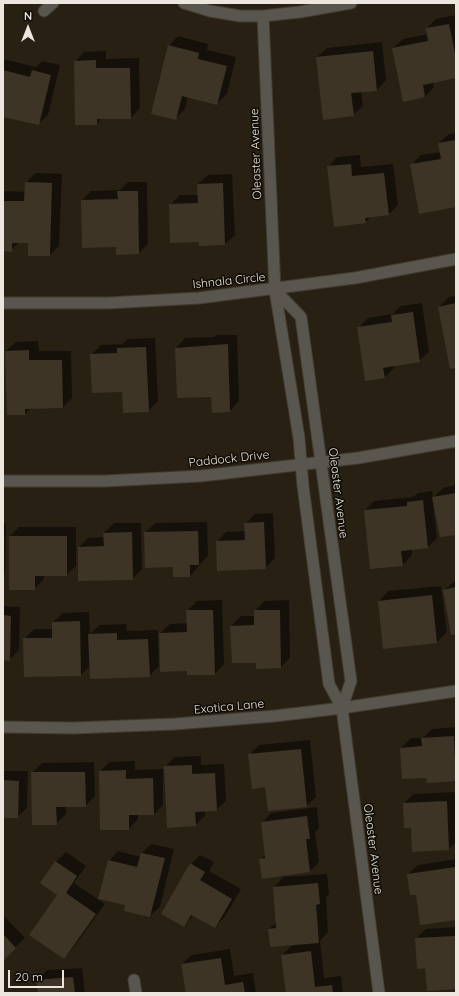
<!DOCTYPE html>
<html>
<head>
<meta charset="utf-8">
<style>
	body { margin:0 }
	#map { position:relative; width:459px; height:996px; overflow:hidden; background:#282013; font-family:Quicksand,sans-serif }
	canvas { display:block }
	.frame { position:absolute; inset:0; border:4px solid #ece6de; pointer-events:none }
	.north { position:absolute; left:8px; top:8px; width:40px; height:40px; -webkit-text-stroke:3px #0e0b05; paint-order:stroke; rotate:0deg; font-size:11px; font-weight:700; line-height:16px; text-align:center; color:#ece6de }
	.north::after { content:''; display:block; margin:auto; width:14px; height:18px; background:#ece6de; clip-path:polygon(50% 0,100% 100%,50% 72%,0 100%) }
	.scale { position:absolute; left:8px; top:970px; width:56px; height:18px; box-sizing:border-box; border:2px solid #ece6de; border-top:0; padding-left:5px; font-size:12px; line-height:14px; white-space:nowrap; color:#ece6de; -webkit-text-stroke:3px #0e0b05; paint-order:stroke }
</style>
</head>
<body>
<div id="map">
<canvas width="459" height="996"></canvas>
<div class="frame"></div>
<div class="north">N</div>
<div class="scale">20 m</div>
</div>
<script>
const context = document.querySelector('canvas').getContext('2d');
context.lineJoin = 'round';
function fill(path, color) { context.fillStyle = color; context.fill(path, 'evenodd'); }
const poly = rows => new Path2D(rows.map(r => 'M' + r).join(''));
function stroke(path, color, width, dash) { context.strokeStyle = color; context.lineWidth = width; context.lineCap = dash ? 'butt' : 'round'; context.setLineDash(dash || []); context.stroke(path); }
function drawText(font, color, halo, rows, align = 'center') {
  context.font = font + ' Quicksand,sans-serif'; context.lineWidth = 3; context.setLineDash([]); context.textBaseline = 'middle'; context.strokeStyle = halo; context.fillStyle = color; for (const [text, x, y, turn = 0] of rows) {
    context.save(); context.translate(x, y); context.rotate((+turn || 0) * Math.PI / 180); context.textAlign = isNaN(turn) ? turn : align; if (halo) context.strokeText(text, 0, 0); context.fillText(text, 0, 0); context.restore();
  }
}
fill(poly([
	[456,15,456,77,433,82,434,87,425,97,393,48,403,39,428,34,427,28,436,19],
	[178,36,208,44,207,50,236,57,227,94,217,103,188,96,185,109,175,119,169,46],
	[382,42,386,80,377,90,361,91,363,106,353,115,317,57,327,48],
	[106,51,106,59,139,58,140,108,131,118,102,118,97,124,75,62,84,52],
	[3,59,36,67,42,61,60,65,48,115,38,124,5,116,3,118],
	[456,133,456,206,411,165,421,155,441,152,439,143,449,134],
	[360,155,361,167,393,164,398,205,389,214,371,216,365,223,328,167,337,157],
	[35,173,62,174,59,246,50,255,29,242,20,242,11,250,3,250,3,193,5,191,25,192,26,183],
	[232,174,235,235,225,244,200,245,200,241,170,205,180,195,199,195,198,184,208,175],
	[128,182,147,182,148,244,139,253,82,200,91,191,120,190],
	[456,296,456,367,439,307,449,297],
	[422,303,429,352,419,361,394,365,394,368,384,378,359,327,368,318,393,314,401,306],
	[216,335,237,335,239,401,230,411,212,396,176,348,185,338,214,337],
	[155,338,158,401,148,411,123,391,91,355,101,345,123,344,128,339],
	[38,341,39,351,71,351,72,398,63,407,31,408,25,414,6,351,16,342],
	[456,485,456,534,435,505,433,505,437,538,428,547,412,549,412,555,403,565,365,510,374,501,413,497,418,493,432,491,433,498,443,488],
	[273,513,275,558,265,568,217,542,226,532,245,531,245,524,255,514],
	[207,522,208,555,190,576,174,566,145,533,155,523],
	[3,523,6,523,5,574,3,576],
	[114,523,141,523,142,569,132,579,79,547,88,538,104,537,104,533],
	[19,527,76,527,76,566,66,575,44,575,44,579,34,589,10,536],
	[456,580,456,633,444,590],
	[441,586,447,632,437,642,384,648,379,601,388,591],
	[222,600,224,664,215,674,188,670,160,633,170,624,188,623,187,611,197,601],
	[289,600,290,658,281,667,257,662,231,626,241,616,255,616,255,611,264,601],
	[3,606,20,607,19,650,9,660,3,659],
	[89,612,90,634,99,625,126,624,127,631,158,630,159,666,149,676,90,666,81,675,24,639,34,629,53,629,53,622,63,613],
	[456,727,456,780,428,782,427,777,401,748,411,738,423,738,432,729],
	[310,740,316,797,306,806,266,786,249,755,259,745],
	[201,756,201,765,224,764,226,801,216,810,205,811,205,816,195,825,165,767,175,757],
	[135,761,135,770,163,769,163,805,154,814,138,814,138,819,129,829,100,771,110,762],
	[94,762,95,796,85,806,66,806,66,814,56,824,32,773,42,763],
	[3,771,28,771,27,808,17,817,3,817],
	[456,792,456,842,448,850,404,803,414,794],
	[317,807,319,828,315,832,319,862,310,871,261,859,266,854,262,823,271,813],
	[151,844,174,849,160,907,150,916,126,904,109,861,118,851,141,857,142,853],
	[66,852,86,866,74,883,105,904,73,948,64,958,56,862],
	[200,855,214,862,209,871,241,889,224,918,214,927,193,916,184,926,191,864],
	[456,859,456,919,417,893,408,874,418,865],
	[327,874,329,894,326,897,328,932,320,941,324,978,341,976,343,993,287,993,282,955,293,944,269,929,277,922,274,887,283,877],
	[3,915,25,938,3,959],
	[456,927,456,988,426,967,416,939,426,929],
	[230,949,234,976,253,973,256,993,187,993,182,964,192,955],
	[82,968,85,993,39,993,37,980,47,970]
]), '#0007');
fill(poly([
	[449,24,456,58,456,78,423,85,425,97,403,102,392,48,428,41,426,28],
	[168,45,199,53,198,59,227,66,217,105,182,96,176,120,151,114],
	[373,51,377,91,351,93,354,116,323,120,316,57],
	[96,60,96,68,130,68,131,119,97,119,97,125,75,125,74,61],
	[3,70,30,77,32,70,51,75,39,125,3,117],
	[456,140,456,207,419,214,410,164,441,159,438,143],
	[351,164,352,176,384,173,389,215,365,218,366,223,334,227,327,166],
	[25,182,52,183,50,256,28,256,28,243,12,243,12,252,3,251,3,201,24,201],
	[223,183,225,245,199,246,199,242,170,243,169,204,198,203,197,184],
	[117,191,138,191,139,254,116,255,116,247,82,248,81,200,118,199],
	[456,303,456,368,450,369,438,307],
	[413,312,420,362,383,368,385,378,365,381,357,327,392,322,391,315],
	[228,344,230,412,212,413,211,397,177,398,175,348],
	[146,347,149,412,123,413,122,392,92,393,90,354,117,353,117,348],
	[29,350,29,360,62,360,63,408,25,409,25,415,7,415,5,351],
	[456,493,456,535,440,537,432,497],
	[423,500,428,548,401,551,403,566,370,569,364,510,407,506,407,502],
	[264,522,266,569,217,571,216,541,245,540,244,523],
	[198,531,199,565,190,565,190,577,173,577,173,567,145,568,144,532],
	[132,532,133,580,78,581,78,547,104,546,103,533],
	[9,536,67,536,67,576,35,576,35,590,9,590],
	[456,587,456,634,451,635,443,590],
	[432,595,437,643,383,649,378,601],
	[186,610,213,610,215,675,187,675,187,671,160,672,159,633,187,632],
	[254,610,280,610,281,668,256,669,256,663,232,663,230,626,254,625],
	[3,615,11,616,10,661,3,660],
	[80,621,81,676,24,677,23,638,52,638,52,622],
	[117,633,117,640,148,639,150,677,90,679,88,634],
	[454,736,456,781,427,783,426,778,402,779,400,748,422,746,421,738],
	[301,749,307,807,268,811,265,787,252,789,248,754],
	[192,765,192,774,215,773,217,811,195,812,196,826,167,828,164,766],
	[126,770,126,779,153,778,154,815,129,815,129,830,100,830,99,771],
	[31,772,85,772,86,807,56,807,57,825,32,825],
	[3,780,19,781,18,818,3,818],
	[447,801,449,850,412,852,411,828,404,828,403,803],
	[307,816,310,839,306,839,310,872,262,879,259,859,265,858,261,822],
	[141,853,165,858,150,917,124,911,125,905,98,899,108,860,137,867],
	[55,861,77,876,66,893,96,914,64,959,29,935,57,895,40,883],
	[190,863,205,872,200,880,232,899,215,928,191,915,184,927,161,914],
	[456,867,456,920,420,925,416,895,410,895,407,874],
	[318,883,320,904,316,905,319,943,270,947,268,929,276,928,273,887],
	[3,934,16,948,3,961],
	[456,936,456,989,427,991,425,968,417,969,415,938],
	[311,951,315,987,332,985,333,993,286,993,281,955],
	[221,958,225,985,243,982,245,993,186,993,181,964],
	[73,977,75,993,38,993,36,980]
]), '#3d3426');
const minor = poly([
	[184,3,210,11,240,16,263,16,300,12,351,3],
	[44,11,53,3],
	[263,16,275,290,299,438,303,486,329,684,342,708,379,993],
	[275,290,301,317,351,681,342,708],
	[3,303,108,303,199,298,355,278,456,259],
	[3,727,74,728,175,724,275,716,342,708,456,691],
	[134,980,136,993]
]);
const tertiary = poly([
	[3,481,106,481,201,476,358,458,456,441]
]);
stroke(minor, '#433c2f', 13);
stroke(tertiary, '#433c2f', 13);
stroke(minor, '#59554f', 11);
stroke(tertiary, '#59554f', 11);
drawText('12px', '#ece6de', '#0e0b05', [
	["Oleaster Avenue",256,154,-92],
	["Ishnala Circle",229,281,-6],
	["Paddock Drive",229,459,-6],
	["Oleaster Avenue",338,493,83],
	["Exotica Lane",229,707,-5],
	["Oleaster Avenue",373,849,83]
]);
</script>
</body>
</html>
